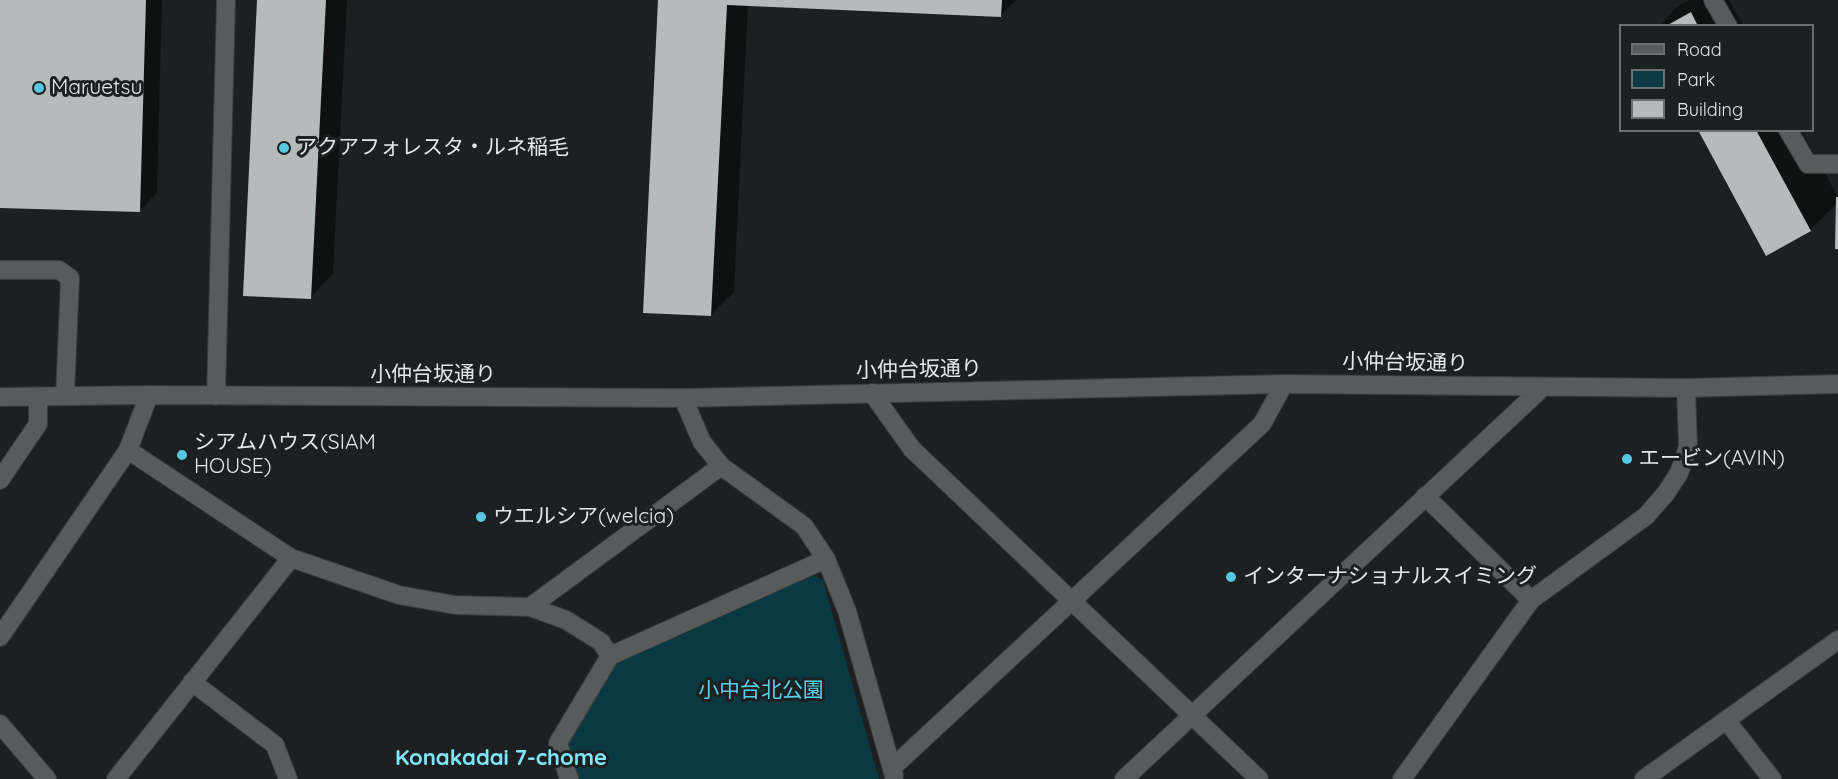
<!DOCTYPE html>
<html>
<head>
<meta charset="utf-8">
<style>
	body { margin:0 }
	#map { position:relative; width:1838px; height:779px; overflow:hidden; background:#1d2021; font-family:Quicksand,sans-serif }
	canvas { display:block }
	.legend { position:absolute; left:1619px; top:24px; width:195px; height:108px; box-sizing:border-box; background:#1d2021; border:2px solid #6d7070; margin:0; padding:8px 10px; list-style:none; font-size:18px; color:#e4e7e7 }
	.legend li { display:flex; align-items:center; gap:12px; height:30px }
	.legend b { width:30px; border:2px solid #6d7070 }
</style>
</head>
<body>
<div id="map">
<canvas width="1838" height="779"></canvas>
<ul class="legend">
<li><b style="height:8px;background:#575b5c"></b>Road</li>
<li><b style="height:16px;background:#0a3942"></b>Park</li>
<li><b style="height:16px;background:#b5babb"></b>Building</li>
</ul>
</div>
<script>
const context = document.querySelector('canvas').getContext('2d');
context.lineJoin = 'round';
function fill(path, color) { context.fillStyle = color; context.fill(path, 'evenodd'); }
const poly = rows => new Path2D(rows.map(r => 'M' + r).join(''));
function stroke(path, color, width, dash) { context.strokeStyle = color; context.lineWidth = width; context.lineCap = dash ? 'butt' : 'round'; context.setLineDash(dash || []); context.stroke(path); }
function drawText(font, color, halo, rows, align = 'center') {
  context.font = font + ' Quicksand,"Noto Sans JP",sans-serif'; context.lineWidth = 6; context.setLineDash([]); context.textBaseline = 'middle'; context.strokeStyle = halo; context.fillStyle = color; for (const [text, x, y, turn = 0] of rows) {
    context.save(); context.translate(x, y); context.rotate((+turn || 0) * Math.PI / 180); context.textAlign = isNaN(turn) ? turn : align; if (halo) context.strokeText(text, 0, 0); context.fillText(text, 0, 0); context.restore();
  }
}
fill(poly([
	[806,573,823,580,879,779,576,779,566,743,612,664]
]), '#0a3942');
fill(poly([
	[0,0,162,0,157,193,139,211,0,207],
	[259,0,347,0,333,274,311,297],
	[660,0,1016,0,1000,16,748,4,734,292,711,315],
	[1690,0,1729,0,1743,26,1659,26,1677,7],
	[1699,130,1801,130,1838,197,1838,248,1837,203,1810,230]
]), '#0007');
fill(poly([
	[0,0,146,0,140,212,0,208],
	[257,0,326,0,311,299,243,296],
	[658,0,1002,0,1001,17,727,5,711,316,643,313],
	[1691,12,1698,26,1666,26],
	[1698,130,1756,130,1811,231,1766,256],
	[1836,197,1838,197,1838,249,1835,249]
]), '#b5babb');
const minor = poly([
	[1713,0,1728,26],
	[1788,130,1808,164,1838,164],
	[0,270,59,270,70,278,65,396],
	[872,393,912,449,1259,779],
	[149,395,128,450,291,558,399,595,455,605,530,607,566,620,601,642,610,656,558,743,569,779],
	[216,396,226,0],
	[0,397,149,395,683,398,1284,384,1686,388,1838,384],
	[683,398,702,442,721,466,804,526,826,559,847,611,894,776],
	[0,480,38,424,38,397],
	[1425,496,1531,600],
	[530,607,721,466],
	[0,637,128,450],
	[610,656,826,559],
	[192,682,275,745,288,779],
	[1726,720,1772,779],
	[0,724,47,779],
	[892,768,1262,424,1284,384],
	[116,779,291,558],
	[1124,779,1542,388],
	[1402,779,1531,600,1646,516,1666,493,1679,473,1688,447,1686,388],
	[1644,779,1838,640]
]);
stroke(minor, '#383b3b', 20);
stroke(minor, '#575b5c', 18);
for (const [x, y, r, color] of [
	[39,88,6,"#56c9e1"],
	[284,148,6,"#56c9e1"],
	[182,455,6,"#56c9e1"],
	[1627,459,6,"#56c9e1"],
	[481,517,6,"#56c9e1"],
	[1231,577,6,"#56c9e1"]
]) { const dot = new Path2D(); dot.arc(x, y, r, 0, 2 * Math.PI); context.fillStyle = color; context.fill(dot); stroke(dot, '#1d2021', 2); }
drawText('21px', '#e4e7e7', '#1d2021', [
	["Maruetsu",51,88],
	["アクアフォレスタ・ルネ稲毛",296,148],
	["シアムハウス(SIAM",194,443],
	["HOUSE)",194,467],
	["エービン(AVIN)",1639,459],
	["ウエルシア(welcia)",493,517],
	["インターナショナルスイミング",1243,577]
], 'left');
drawText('21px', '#e4e7e7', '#1d2021', [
	["小仲台坂通り",1405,363,1],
	["小仲台坂通り",919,370,-1],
	["小仲台坂通り",433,375]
]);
drawText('21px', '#56d1eb', '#1d2021', [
	["小中台北公園",761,691]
]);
drawText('bold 22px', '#80e6fd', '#1d2021', [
	["Konakadai 7-chome",501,758]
]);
</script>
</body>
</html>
